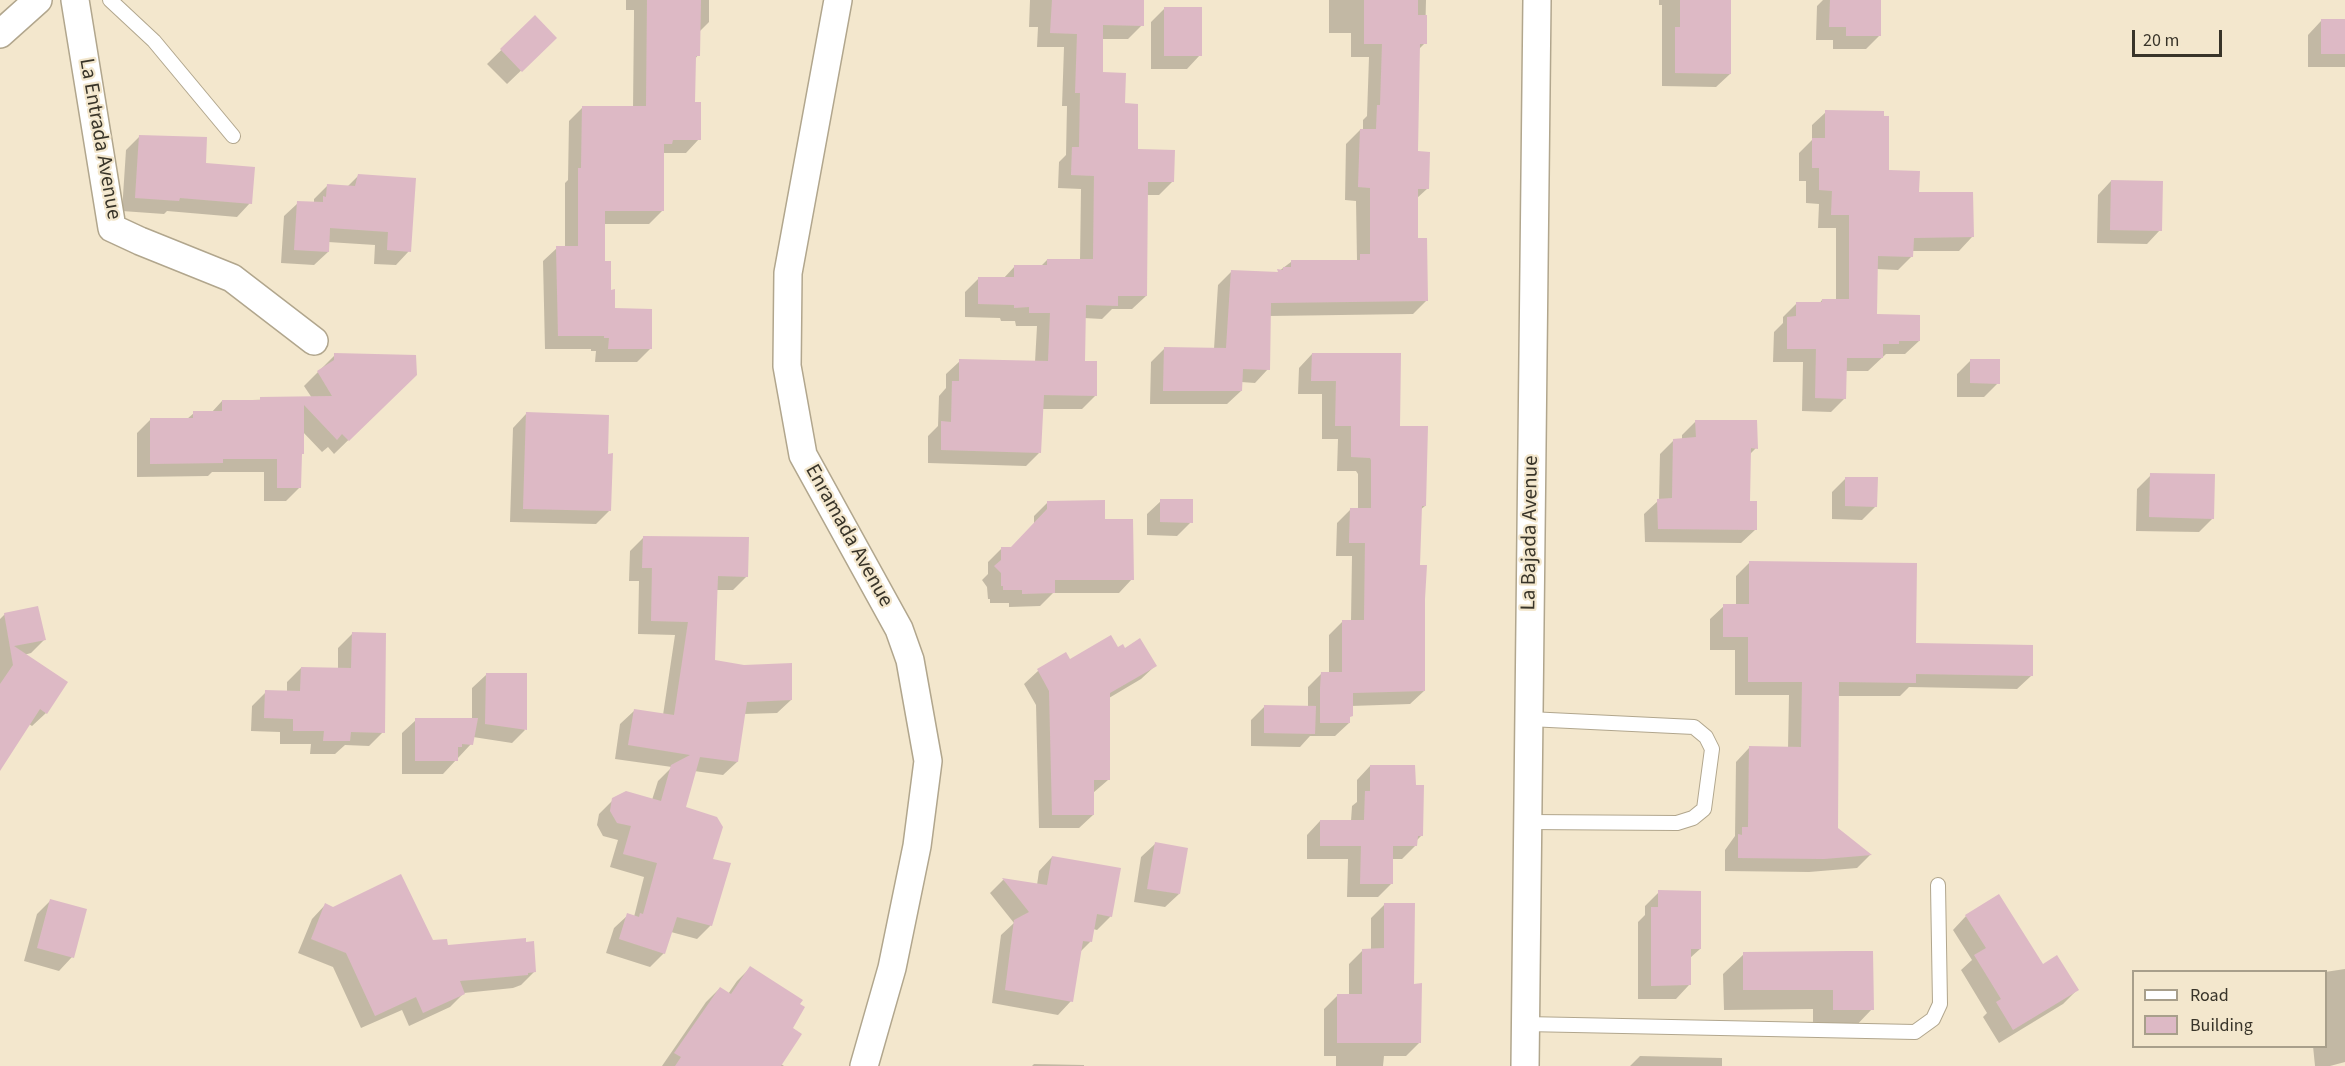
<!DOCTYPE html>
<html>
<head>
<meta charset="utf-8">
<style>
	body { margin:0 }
	#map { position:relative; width:2345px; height:1066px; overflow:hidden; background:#f3e7cd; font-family:"Source Sans 3",sans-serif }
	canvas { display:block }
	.legend { position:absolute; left:2132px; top:970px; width:195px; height:78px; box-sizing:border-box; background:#f3e7cd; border:2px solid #a89f8b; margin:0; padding:8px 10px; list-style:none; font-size:18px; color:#383429 }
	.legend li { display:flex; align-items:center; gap:12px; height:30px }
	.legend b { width:30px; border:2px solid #a89f8b }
	.scale { position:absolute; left:2132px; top:30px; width:90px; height:27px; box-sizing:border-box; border:3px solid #383429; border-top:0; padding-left:8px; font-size:18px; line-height:21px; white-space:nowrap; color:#383429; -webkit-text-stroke:4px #f3e7cd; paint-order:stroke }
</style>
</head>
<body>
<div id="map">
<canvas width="2345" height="1066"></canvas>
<ul class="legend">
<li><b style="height:8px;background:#fff"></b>Road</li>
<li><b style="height:16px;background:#ddb9c5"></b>Building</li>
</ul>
<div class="scale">20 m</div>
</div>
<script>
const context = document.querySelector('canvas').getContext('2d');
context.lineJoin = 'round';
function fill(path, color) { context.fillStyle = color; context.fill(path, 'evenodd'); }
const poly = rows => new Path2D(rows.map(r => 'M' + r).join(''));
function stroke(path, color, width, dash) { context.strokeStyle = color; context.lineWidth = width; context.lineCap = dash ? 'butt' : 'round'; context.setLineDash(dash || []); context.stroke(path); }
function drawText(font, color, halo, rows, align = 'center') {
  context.font = font + ' "Source Sans 3",sans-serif'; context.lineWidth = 4.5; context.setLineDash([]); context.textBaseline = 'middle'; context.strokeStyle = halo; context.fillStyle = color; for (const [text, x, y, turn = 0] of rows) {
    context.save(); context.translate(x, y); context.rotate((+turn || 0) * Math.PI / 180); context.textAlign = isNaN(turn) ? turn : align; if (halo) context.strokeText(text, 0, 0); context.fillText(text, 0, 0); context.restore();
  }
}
fill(poly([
	[626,0,709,0,709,22,699,32,698,55,695,59,694,103,699,139,686,153,663,153,663,210,649,224,603,224,604,263,614,309,651,348,637,362,595,362,596,351,591,351,591,349,545,349,543,261,557,248,565,248,565,183,568,180,569,121,582,108,633,108,634,16,634,10,626,10],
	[1030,0,1142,0,1142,25,1128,39,1102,39,1101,73,1123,105,1136,151,1173,181,1159,195,1147,195,1146,296,1132,309,1112,309,1102,319,1084,318,1084,363,1096,395,1082,409,1042,409,1039,453,1026,466,928,463,928,436,938,426,939,396,946,388,946,374,960,361,1035,362,1037,326,1016,326,1015,321,1001,321,1000,318,965,317,965,292,979,278,1003,279,1015,266,1041,266,1047,260,1080,260,1081,189,1058,188,1059,162,1066,155,1067,106,1062,106,1064,47,1037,47,1038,27,1029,27],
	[1329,0,1426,0,1425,43,1418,50,1417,153,1428,188,1416,199,1416,240,1427,300,1413,314,1269,316,1268,369,1255,383,1241,382,1241,391,1227,404,1150,404,1151,362,1165,348,1214,349,1218,285,1232,271,1275,274,1291,262,1354,262,1357,260,1356,201,1345,200,1346,144,1360,130,1363,130,1363,120,1367,116,1369,57,1351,57,1351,33,1329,33],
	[1659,0,1730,0,1730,74,1716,87,1662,86,1662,5,1659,5],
	[1823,0,1880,0,1879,36,1866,49,1833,49,1833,40,1816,40,1817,6],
	[1165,8,1200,55,1187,69,1151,69,1151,22],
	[535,17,555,38,507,84,487,64],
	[2321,21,2345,21,2345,67,2308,67,2308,35],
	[1826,112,1888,171,1972,237,1959,251,1912,251,1912,256,1898,270,1876,269,1875,316,1919,341,1905,354,1886,354,1868,371,1845,371,1845,398,1831,412,1802,411,1803,362,1773,362,1774,332,1783,323,1783,317,1797,303,1819,304,1822,300,1836,301,1836,228,1818,228,1819,204,1806,203,1806,181,1799,181,1799,153,1812,140,1812,125],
	[140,136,204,165,250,203,237,217,167,211,164,214,122,211,126,150],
	[359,175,409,251,396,265,374,264,375,245,328,242,328,252,314,265,281,263,284,216,298,203,314,203,314,199,328,185,347,187],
	[2111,181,2160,230,2147,244,2097,243,2098,195],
	[1312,354,1399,427,1425,506,1420,510,1419,566,1424,691,1410,704,1351,706,1349,723,1335,736,1310,736,1300,747,1251,746,1251,720,1265,706,1308,707,1308,687,1322,673,1329,673,1329,635,1343,621,1351,621,1352,556,1336,556,1337,523,1351,509,1358,509,1358,474,1356,471,1337,471,1338,439,1322,439,1322,394,1298,394,1299,368],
	[335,355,415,375,334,454,328,447,322,452,302,431,300,487,286,501,264,501,264,472,212,472,208,476,137,477,137,433,151,419,187,419,194,413,211,413,222,401,312,398,304,386],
	[1971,360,1998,383,1984,397,1957,397,1957,374],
	[526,414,610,510,596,524,510,522,513,428],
	[1696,421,1756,448,1749,455,1749,503,1755,530,1741,543,1645,542,1644,514,1659,500,1660,454,1674,440,1682,440,1682,435],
	[2151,475,2213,518,2199,532,2136,531,2137,489],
	[1846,478,1876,506,1862,520,1832,519,1832,492],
	[1161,501,1191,522,1177,536,1147,535,1147,514],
	[1048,502,1132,579,1119,593,1053,593,1040,606,1009,607,1009,603,990,603,990,599,988,599,987,587,982,580,988,574,988,562,1002,548,1011,548,1034,524,1034,516],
	[643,538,747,576,733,590,716,590,713,662,791,700,777,713,744,714,737,762,723,775,694,771,684,808,711,860,711,925,697,939,671,932,664,953,650,967,606,953,614,928,628,915,634,917,644,877,610,867,618,840,603,836,597,825,599,814,613,800,652,800,658,781,672,767,615,759,620,724,634,711,663,715,675,635,638,634,639,581,629,581,630,551],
	[1750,562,1915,645,2031,676,2017,689,1909,687,1900,696,1837,696,1836,828,1870,855,1857,868,1809,872,1725,871,1725,850,1735,836,1736,762,1749,748,1788,749,1789,695,1735,695,1735,650,1710,650,1710,619,1724,606,1736,606,1736,576],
	[5,614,44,640,31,653,24,655,46,713,32,726,29,724,0,763,0,619],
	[352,634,383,732,369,746,345,745,335,754,310,754,311,744,280,744,280,732,251,731,252,706,266,692,287,692,287,682,301,668,338,669,338,648],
	[1124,650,1155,666,1141,679,1109,698,1108,780,1093,793,1093,815,1079,828,1039,828,1036,705,1024,684,1038,671,1065,654,1069,661],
	[486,675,525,730,512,743,473,737,471,744,443,774,402,774,402,733,416,720,472,719,472,688],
	[1370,766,1415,787,1422,835,1416,841,1416,845,1402,859,1392,859,1391,884,1378,897,1347,897,1348,859,1307,859,1307,835,1320,821,1351,821,1352,806,1357,802,1357,780],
	[1155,844,1179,894,1165,907,1134,902,1141,857],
	[1052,857,1111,916,1097,930,1093,929,1090,942,1080,952,1071,1001,1058,1015,992,1003,1001,935,1014,923,990,893,1003,880,1037,885,1039,871],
	[1659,892,1700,949,1690,958,1689,985,1676,999,1638,999,1638,922,1645,915,1645,906],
	[51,900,72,957,59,971,24,961,37,914],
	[1385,904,1413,985,1420,1042,1406,1056,1384,1056,1383,1066,1336,1066,1336,1056,1324,1056,1324,1009,1338,995,1349,995,1349,964,1363,950,1371,950,1371,918],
	[325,905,447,946,524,944,535,971,521,985,513,988,464,993,450,1007,409,1026,402,1010,361,1028,333,967,298,953,312,919],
	[1966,916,2042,966,2077,990,2063,1004,1999,1043,1983,1017,1987,1013,1961,970,1972,960,1953,930],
	[1871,952,1872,1009,1852,1030,1813,1030,1813,1009,1724,1010,1723,974,1744,954],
	[750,968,791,1028,781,1064,784,1066,662,1066,706,1002,720,988,728,994,737,981],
	[2345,969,2345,1062,2330,1066,2315,1066,2313,1046,2326,1046,2325,972],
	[1640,1056,1722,1058,1722,1066,1630,1066],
	[1034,1064,1084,1065,1084,1066,1032,1066]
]), '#0003');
fill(poly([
	[647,0,701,0,700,56,696,56,695,102,701,102,701,140,673,140,672,144,664,144,664,211,605,211,605,261,611,261,611,290,615,289,615,308,652,309,652,349,608,349,609,338,604,338,604,336,558,336,556,246,578,246,578,168,581,168,582,106,646,106],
	[1052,0,1144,0,1144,26,1103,25,1103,72,1126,73,1125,103,1138,104,1138,149,1175,150,1174,182,1148,182,1147,296,1118,296,1118,306,1086,305,1085,361,1097,361,1097,396,1044,395,1041,453,941,450,941,421,951,422,952,381,959,381,959,359,1048,361,1050,313,1029,313,1029,307,1014,308,1014,305,978,304,978,277,1014,277,1014,265,1047,265,1047,259,1093,259,1094,176,1071,175,1072,147,1079,147,1080,93,1075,93,1077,34,1050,33],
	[1364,0,1418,0,1418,15,1427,15,1427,44,1420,44,1418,151,1430,152,1429,189,1418,189,1418,238,1427,238,1428,301,1271,303,1270,370,1243,369,1242,391,1163,391,1164,347,1226,348,1231,270,1278,272,1277,269,1283,270,1283,267,1291,267,1291,260,1360,260,1360,254,1370,254,1370,188,1358,187,1360,129,1376,129,1377,105,1380,105,1382,44,1364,44],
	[1680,0,1731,0,1731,74,1675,73,1675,27,1680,27],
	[1830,0,1881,0,1881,36,1846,36,1846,27,1829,27],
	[1164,7,1202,7,1202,56,1164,56],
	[535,15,557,38,522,72,500,49],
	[2321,19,2345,19,2345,54,2321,54],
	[1825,110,1884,111,1884,116,1889,116,1889,170,1920,171,1919,192,1973,192,1974,237,1914,238,1913,257,1878,256,1877,314,1920,315,1920,341,1899,341,1899,344,1883,344,1883,358,1847,358,1846,399,1815,398,1816,349,1787,349,1787,317,1796,316,1796,302,1822,302,1822,299,1849,299,1849,215,1831,215,1832,191,1819,190,1819,168,1812,168,1812,138,1825,138],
	[139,135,207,137,206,163,255,167,252,204,180,198,179,201,135,198],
	[358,174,416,178,411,252,387,250,388,232,330,228,329,252,294,250,297,201,323,202,323,196,326,197,327,184,355,186],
	[2111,180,2163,181,2162,231,2110,230],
	[334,353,416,355,417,375,349,441,342,434,337,440,304,405,304,454,302,454,301,488,277,488,277,459,223,459,223,463,150,464,150,418,193,418,193,411,222,411,222,400,260,400,260,397,332,396,317,371,334,360],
	[1312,353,1401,353,1400,426,1428,426,1426,506,1422,506,1420,565,1427,565,1425,599,1425,691,1353,693,1353,716,1350,717,1350,723,1320,723,1320,689,1321,672,1342,672,1342,620,1364,620,1365,543,1349,543,1350,508,1371,508,1371,460,1370,458,1351,457,1351,426,1335,426,1336,381,1311,381],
	[1970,359,2000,359,2000,384,1970,383],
	[526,412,609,415,608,454,613,453,611,511,523,509],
	[1695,420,1757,420,1758,449,1751,448,1750,501,1757,501,1757,530,1658,529,1657,499,1672,498,1673,439,1696,437],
	[2150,473,2215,474,2214,519,2149,517],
	[1845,477,1878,477,1877,507,1845,506],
	[1160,499,1193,499,1193,523,1160,522],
	[1105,500,1105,519,1133,519,1134,580,1055,580,1055,593,1022,594,1022,590,1003,590,1003,586,1001,586,1001,573,994,566,1001,560,1001,547,1011,547,1047,509,1047,501],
	[643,536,749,537,748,577,718,576,715,660,744,665,792,663,792,700,747,702,738,762,700,757,686,807,717,817,723,827,713,859,731,863,712,926,677,917,665,954,619,939,627,913,639,917,640,913,643,914,657,863,623,854,631,826,617,823,610,811,612,798,626,791,661,801,671,765,690,755,628,745,634,709,674,715,688,622,651,621,652,568,642,568],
	[1749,561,1917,563,1916,643,2033,645,2033,676,1916,674,1916,683,1839,682,1838,828,1872,855,1824,859,1738,858,1738,834,1742,835,1742,827,1748,827,1749,746,1801,747,1802,682,1748,682,1748,637,1723,637,1723,604,1749,604],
	[38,606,46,640,14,646,68,682,47,714,40,709,0,771,0,684,13,665,4,613],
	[352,632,386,633,385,733,351,732,350,741,323,741,324,731,293,731,293,719,264,718,265,690,300,691,301,667,351,668],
	[1111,635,1118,647,1123,644,1125,648,1140,638,1157,666,1110,693,1110,780,1094,780,1094,815,1052,815,1049,691,1037,669,1066,652,1070,659],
	[486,673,527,673,527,730,485,724],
	[1264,705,1316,706,1315,734,1264,733],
	[415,718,478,718,473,745,462,744,462,747,458,747,458,761,415,761],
	[1370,765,1415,765,1416,785,1424,785,1423,836,1418,836,1417,846,1393,846,1393,884,1360,884,1361,846,1320,846,1320,820,1364,820,1365,791,1370,791],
	[1155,842,1188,848,1180,894,1147,889],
	[1052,856,1121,868,1112,917,1097,914,1092,942,1083,941,1073,1002,1005,990,1014,920,1029,912,1002,878,1047,885],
	[401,874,433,940,447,939,448,945,526,938,526,942,534,941,536,972,528,973,528,975,460,981,465,994,423,1013,416,997,375,1016,346,953,311,939,325,903,333,907],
	[1658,890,1701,891,1701,949,1691,949,1691,985,1651,986,1651,907,1658,907],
	[1999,894,2043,964,2057,955,2079,990,2013,1030,1996,1002,2001,999,1974,955,1986,948,1965,915],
	[50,899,87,909,74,958,37,948],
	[1384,903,1415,903,1414,984,1422,983,1421,1043,1337,1043,1337,994,1362,994,1362,949,1384,948],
	[1847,951,1873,951,1874,1010,1833,1010,1833,990,1743,990,1743,952],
	[750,966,803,1000,800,1004,805,1007,793,1028,802,1034,781,1066,675,1066,681,1057,674,1053,720,987,731,994]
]), '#ddb9c5');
const service = poly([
	[110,0,154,41,233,136],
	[1528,822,1677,823,1693,818,1704,809,1712,749,1706,737,1694,727,1529,719],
	[1525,1024,1915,1032,1933,1019,1940,1004,1938,885]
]);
const minor = poly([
	[75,0,112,228,140,241,232,278,314,341],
	[838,0,788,273,787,366,803,455,899,629,910,660,928,761,917,846,892,968,864,1066],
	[0,34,38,0],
	[1525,1066,1537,0]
]);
stroke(service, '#b1a68d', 16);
stroke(minor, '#b1a68d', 30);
stroke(service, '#fff', 14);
stroke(minor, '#fff', 27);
drawText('21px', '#383429', '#f3e7cd', [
	["La Entrada Avenue",99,139,80],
	["La Bajada Avenue",1531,533,-89],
	["Enramada Avenue",848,536,61]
]);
</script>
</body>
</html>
